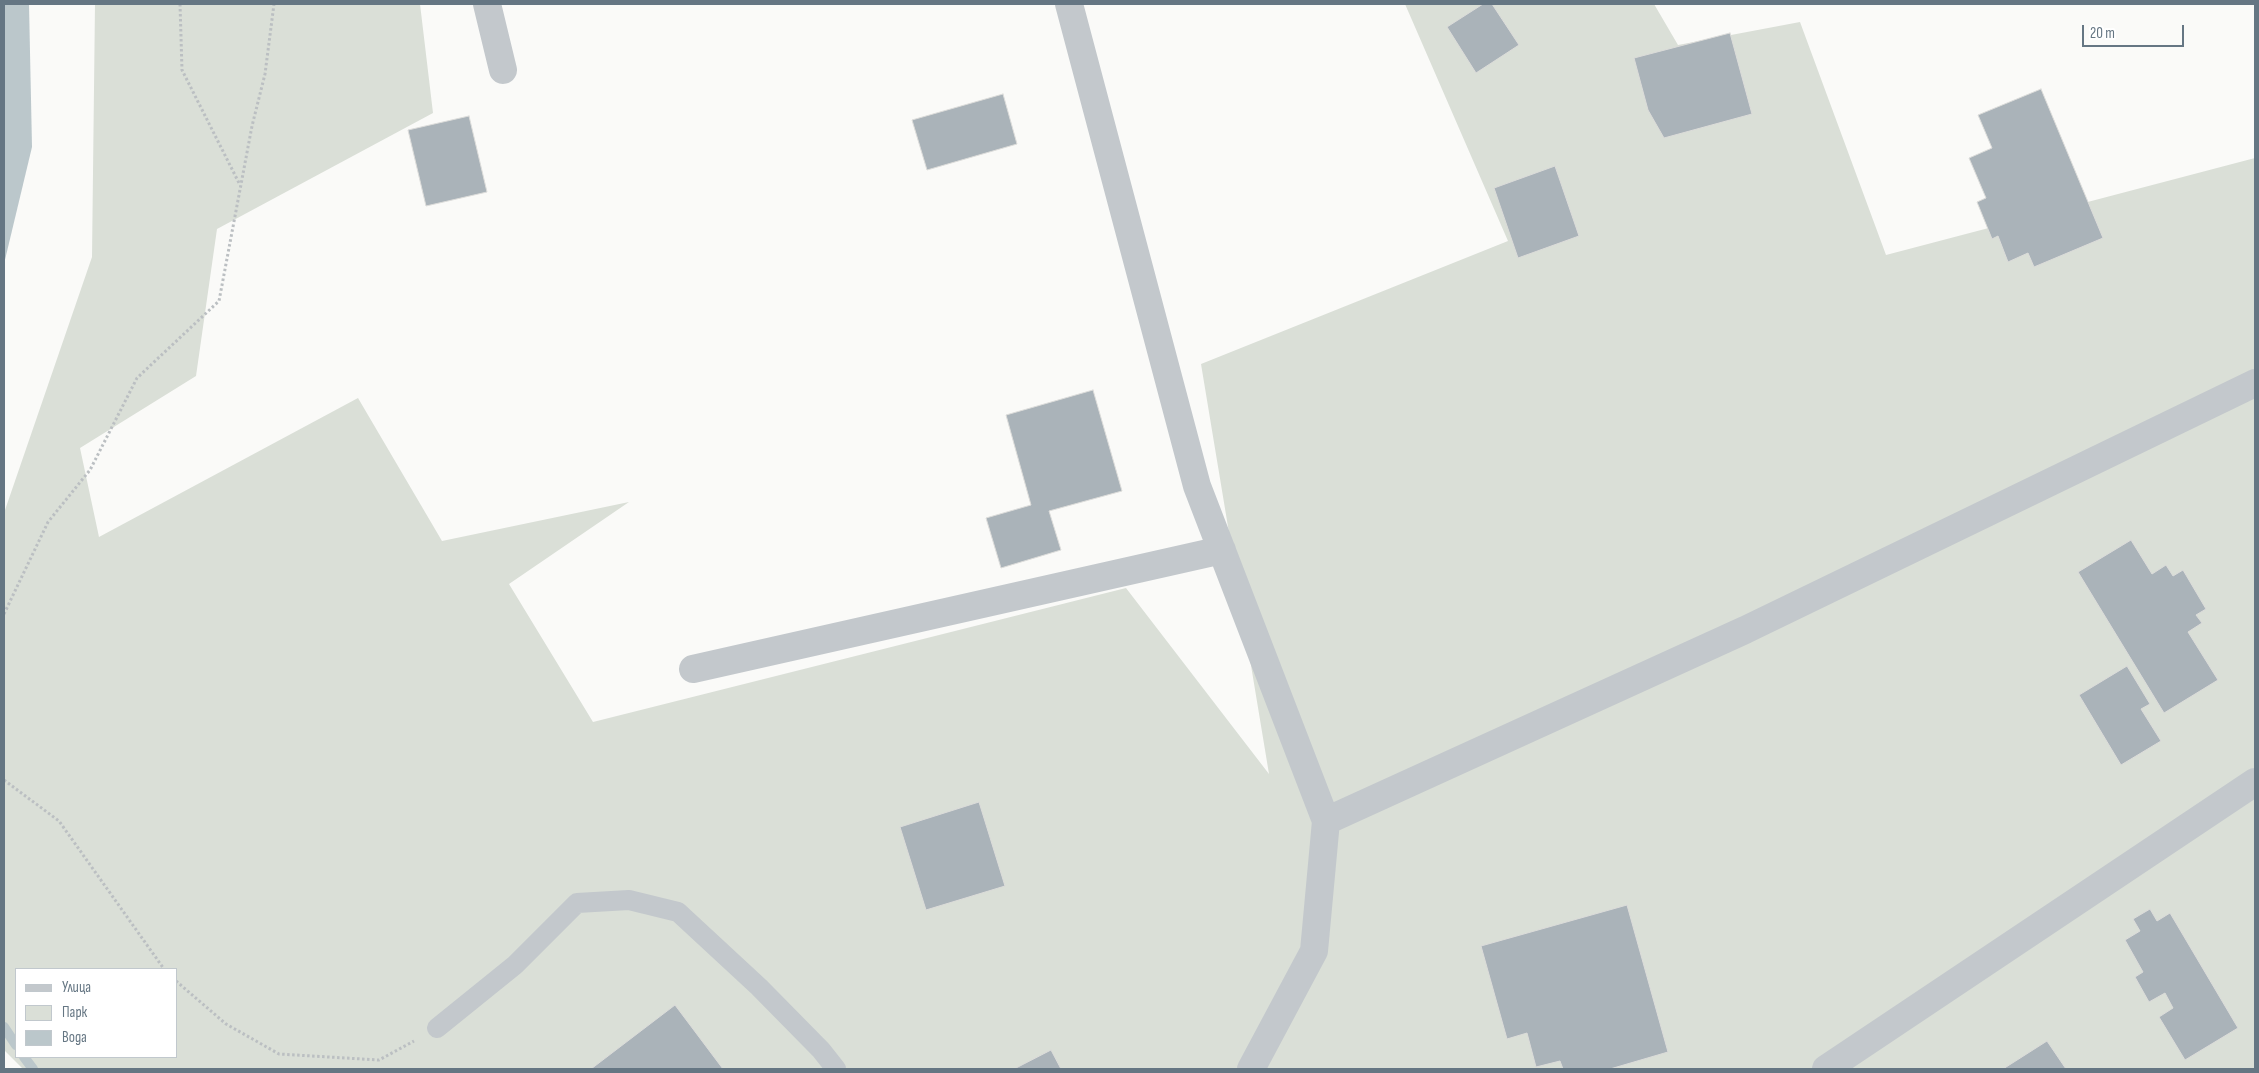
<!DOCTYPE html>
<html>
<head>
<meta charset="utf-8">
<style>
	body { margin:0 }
	#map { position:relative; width:2259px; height:1073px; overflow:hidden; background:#fafaf8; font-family:"Sofia Sans Condensed",sans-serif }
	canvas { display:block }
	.frame { position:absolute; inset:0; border:5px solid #657683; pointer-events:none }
	.legend { position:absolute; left:15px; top:968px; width:162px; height:90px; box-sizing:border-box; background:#fff; border:1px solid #c1c8cd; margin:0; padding:6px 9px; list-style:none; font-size:15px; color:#657683 }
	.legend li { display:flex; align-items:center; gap:10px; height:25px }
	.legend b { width:25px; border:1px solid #c1c8cd }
	.scale { position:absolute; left:2082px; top:25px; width:102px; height:22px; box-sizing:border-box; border:2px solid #657683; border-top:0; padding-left:6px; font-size:15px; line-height:18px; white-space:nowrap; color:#657683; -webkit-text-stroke:4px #fff; paint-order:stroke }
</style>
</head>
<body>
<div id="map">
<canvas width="2259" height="1073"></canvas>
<div class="frame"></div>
<ul class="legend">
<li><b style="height:6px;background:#c3c8cc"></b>Улица</li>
<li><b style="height:14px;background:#dadfd7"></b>Парк</li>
<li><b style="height:14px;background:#bbc7cb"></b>Вода</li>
</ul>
<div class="scale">20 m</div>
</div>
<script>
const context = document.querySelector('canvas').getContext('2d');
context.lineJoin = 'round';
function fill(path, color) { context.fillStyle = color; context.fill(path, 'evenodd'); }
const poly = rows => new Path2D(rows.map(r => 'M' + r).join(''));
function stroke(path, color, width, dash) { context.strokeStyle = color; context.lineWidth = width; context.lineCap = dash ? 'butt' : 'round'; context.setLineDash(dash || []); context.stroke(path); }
fill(poly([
	[95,4,420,4,433,113,217,229,196,376,80,448,99,537,358,398,442,541,629,502,509,584,593,722,1126,588,1269,774,1201,364,1508,241,1405,4,1654,4,1678,45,1800,22,1886,255,2255,158,2255,1069,23,1069,4,1050,4,513,92,257],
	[16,969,176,969,176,1057,16,1057]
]), '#dadfd7');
fill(poly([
	[4,4,29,4,32,147,4,264]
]), '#bbc7cb');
stroke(poly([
	[4,1027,16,1045],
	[24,1057,33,1069]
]), '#bbc7cb', 10);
const building = poly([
	[1483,4,1492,4,1519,45,1476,73,1447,27,1483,4],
	[1730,33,1752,114,1664,138,1648,110,1634,58,1730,33],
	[2041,89,2103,238,2034,267,2028,253,2008,262,1998,236,1992,239,1977,202,1986,198,1969,158,1992,148,1978,115,2041,89],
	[1003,94,1017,144,927,170,912,120,1003,94],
	[469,116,487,192,426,206,408,130,469,116],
	[1555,166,1579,236,1518,258,1494,188,1555,166],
	[1093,390,1122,491,1049,511,1061,550,1001,568,986,518,1031,505,1006,415,1093,390],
	[2131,540,2152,574,2166,565,2173,576,2183,570,2206,609,2196,615,2202,623,2188,632,2218,680,2164,713,2078,572,2131,540],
	[2127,666,2150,704,2141,709,2161,741,2121,765,2079,695,2127,666],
	[979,802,1005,886,926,910,900,827,979,802],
	[1627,905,1668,1052,1610,1069,1563,1069,1560,1061,1536,1067,1527,1033,1507,1039,1481,946,1627,905],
	[2150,909,2157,921,2170,913,2238,1028,2185,1060,2159,1017,2173,1008,2165,993,2149,1002,2135,977,2143,972,2125,940,2140,931,2133,919,2150,909],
	[675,1005,723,1069,591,1069,675,1005],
	[2047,1041,2066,1069,2003,1069,2047,1041],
	[1051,1050,1061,1069,1014,1069,1051,1050]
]);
fill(building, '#aab3b9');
stroke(building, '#dcdcda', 1);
stroke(poly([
	[180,4,182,70,240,185],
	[4,614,48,522,90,470,137,378,219,301,252,126,265,74,274,4],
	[4,780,59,821,164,969],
	[176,981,226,1024,279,1054,379,1060,414,1041]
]), '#bbbfc2', 3, [2.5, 2.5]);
stroke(poly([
	[437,1028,515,965,577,903,629,900,678,912,759,987,821,1050,836,1069]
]), '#c3c8cc', 20);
stroke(poly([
	[487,4,503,70],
	[1069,4,1197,486,1326,821],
	[693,669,1222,550],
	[1251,1069,1314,951,1326,821,1745,630,2255,383],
	[1826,1069,2255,782]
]), '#c3c8cc', 28);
</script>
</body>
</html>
